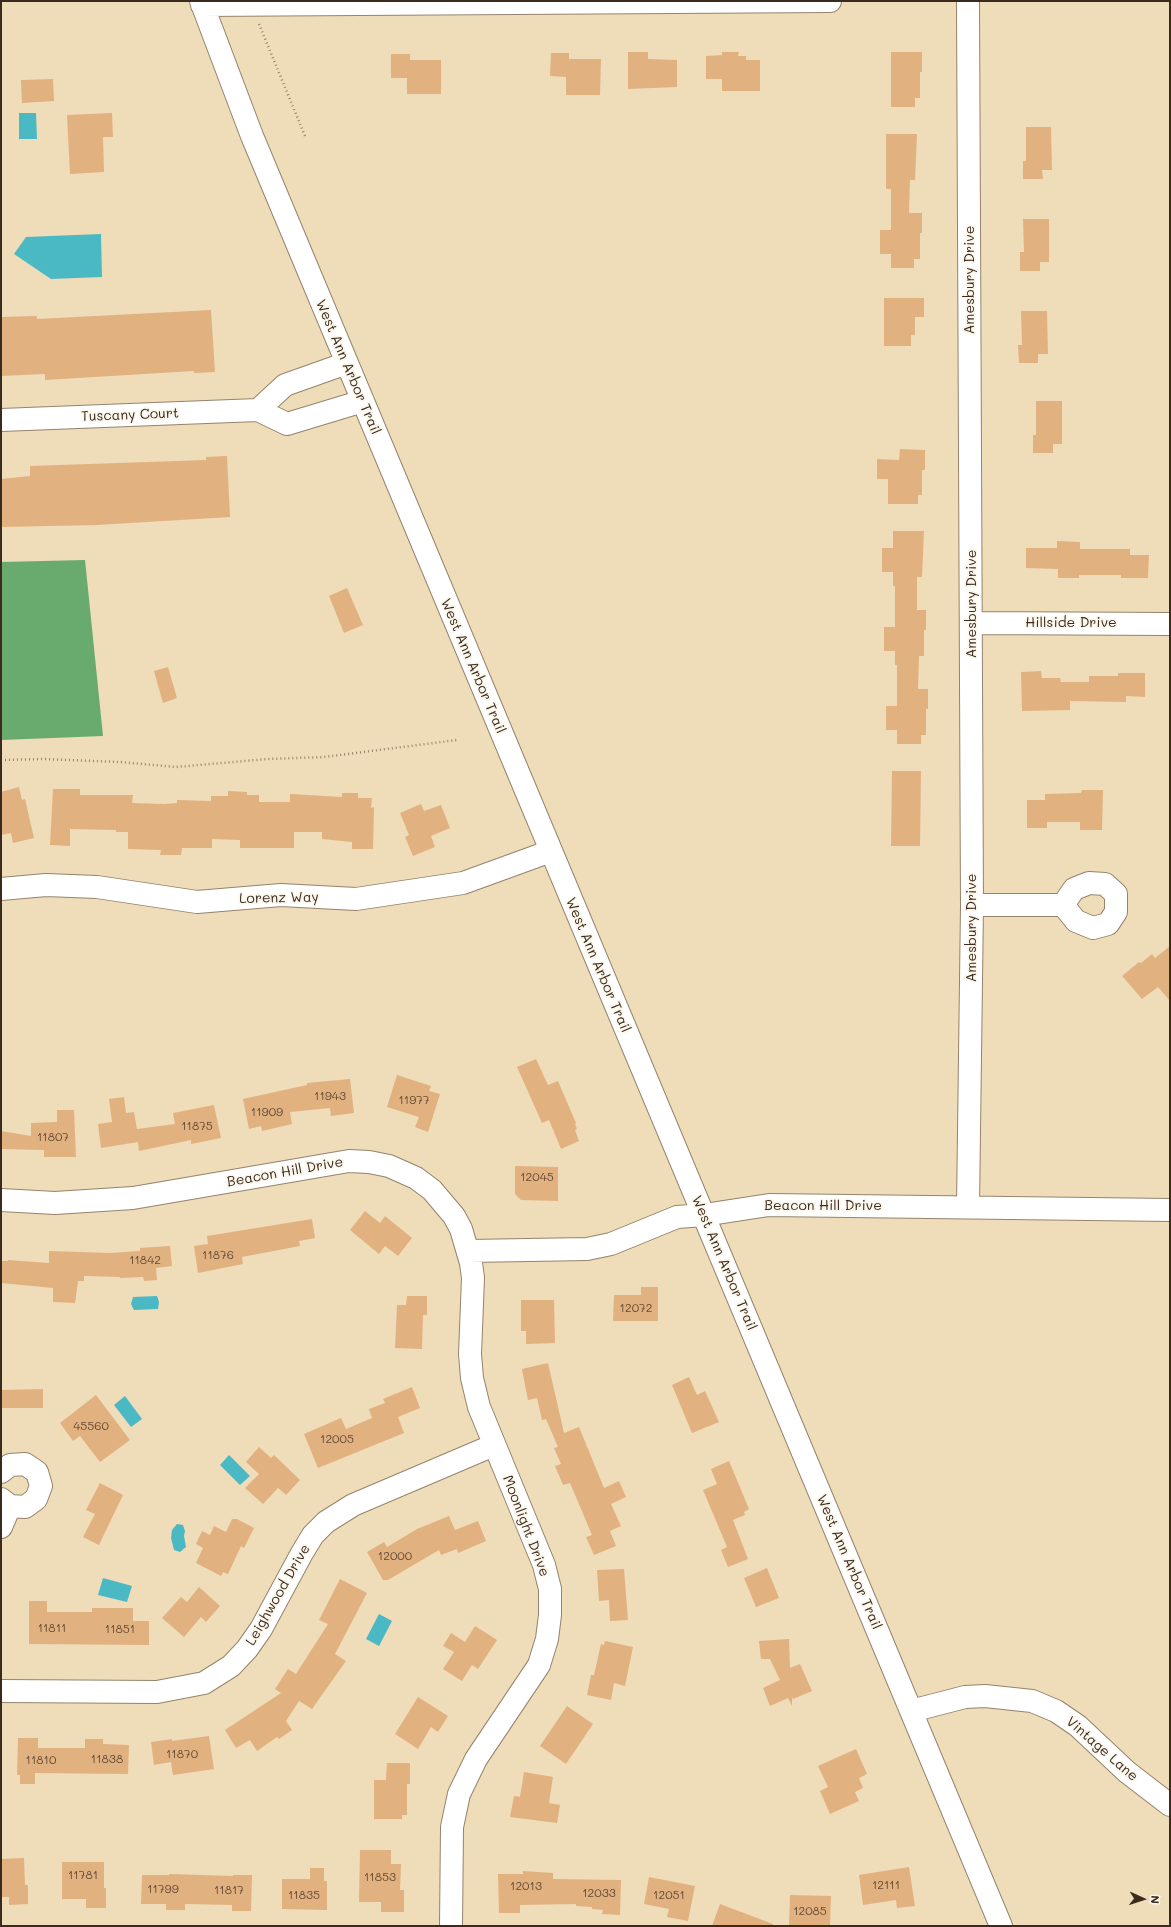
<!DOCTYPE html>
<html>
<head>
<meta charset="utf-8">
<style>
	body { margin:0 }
	#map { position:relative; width:1171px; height:1927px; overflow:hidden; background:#efdcb9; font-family:Mali,sans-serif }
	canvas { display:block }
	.frame { position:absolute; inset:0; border:2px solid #3b2a1e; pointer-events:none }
	.north { position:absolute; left:1123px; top:1879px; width:40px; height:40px; -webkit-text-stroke:3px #fbf7ec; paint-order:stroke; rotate:93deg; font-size:11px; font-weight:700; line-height:16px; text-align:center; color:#3b2a1e }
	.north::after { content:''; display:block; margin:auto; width:14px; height:18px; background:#3b2a1e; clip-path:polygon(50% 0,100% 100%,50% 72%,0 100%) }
</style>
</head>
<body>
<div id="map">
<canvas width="1171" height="1927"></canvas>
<div class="frame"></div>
<div class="north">N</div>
</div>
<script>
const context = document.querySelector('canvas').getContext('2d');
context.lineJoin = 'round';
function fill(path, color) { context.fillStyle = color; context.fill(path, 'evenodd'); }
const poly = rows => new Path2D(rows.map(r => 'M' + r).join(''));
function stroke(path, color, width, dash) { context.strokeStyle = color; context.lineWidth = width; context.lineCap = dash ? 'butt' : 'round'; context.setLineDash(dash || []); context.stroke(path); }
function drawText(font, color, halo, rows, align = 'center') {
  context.font = font + ' Mali,sans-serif'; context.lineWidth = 3.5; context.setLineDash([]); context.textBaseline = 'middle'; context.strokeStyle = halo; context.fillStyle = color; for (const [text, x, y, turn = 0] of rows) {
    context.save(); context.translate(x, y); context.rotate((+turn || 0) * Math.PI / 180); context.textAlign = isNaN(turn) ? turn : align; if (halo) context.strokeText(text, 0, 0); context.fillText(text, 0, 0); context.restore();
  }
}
fill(poly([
	[85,560,103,736,1,740,1,562]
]), '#69aa6e');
fill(poly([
	[19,113,36,113,37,139,19,139],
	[101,234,102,277,51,279,14,254,26,237],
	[157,1296,159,1302,158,1309,134,1310,131,1304,133,1297],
	[125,1396,142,1419,131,1427,114,1405],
	[229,1455,250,1476,240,1485,220,1465],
	[177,1524,183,1525,185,1531,184,1536,186,1547,180,1552,174,1550,171,1538,172,1530],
	[103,1578,132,1586,127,1602,98,1595],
	[379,1614,392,1621,379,1646,366,1639]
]), '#4bb9c4');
fill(poly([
	[628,52,648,52,648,59,677,60,677,87,628,89],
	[722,52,739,52,738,56,746,56,746,60,760,60,760,91,722,91,722,79,706,79,706,56,722,55],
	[891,52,922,52,922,72,920,72,920,98,915,98,915,107,891,107],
	[551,53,569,53,569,59,601,59,600,95,566,95,566,77,550,76],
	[391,54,410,54,410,60,441,60,441,94,407,94,407,78,391,78],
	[53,79,54,101,22,103,21,80],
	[112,113,113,137,103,137,104,172,70,174,67,115],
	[1026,127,1051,127,1052,170,1042,170,1043,179,1023,179,1023,161,1026,161],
	[886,134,917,134,915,180,910,180,909,213,922,213,922,233,920,233,920,259,914,259,914,268,891,268,891,254,880,254,880,230,891,230,891,189,886,189],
	[1023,219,1049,219,1049,262,1040,262,1040,271,1020,271,1020,252,1024,252],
	[884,298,924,298,924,317,915,317,915,335,911,335,911,346,884,346],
	[211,310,215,372,194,373,194,371,45,380,45,374,1,376,1,317,37,316,37,319],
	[1021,311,1047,311,1048,354,1038,354,1038,363,1019,363,1018,345,1022,345],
	[1036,401,1062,401,1062,444,1053,444,1053,453,1033,453,1033,435,1036,435],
	[900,449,925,450,925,470,922,470,922,495,918,495,918,504,888,504,888,479,877,479,877,459,899,460],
	[227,456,230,517,97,525,1,527,1,479,30,476,30,466,206,460,206,457],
	[893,531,924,531,922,577,917,577,917,610,926,610,926,630,924,630,924,656,919,656,918,689,928,689,928,709,926,709,926,735,921,735,921,744,897,744,897,730,886,730,886,706,897,706,897,665,895,665,895,651,884,651,884,627,895,627,895,586,893,586,893,572,882,572,882,548,893,548],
	[1057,541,1080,542,1080,549,1130,549,1130,555,1149,555,1148,578,1121,578,1121,575,1079,575,1079,578,1058,578,1058,569,1026,568,1026,548,1057,548],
	[347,588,363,625,344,633,329,596],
	[168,667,177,698,163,703,154,671],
	[1041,671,1042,678,1060,678,1061,682,1089,682,1089,676,1118,676,1118,673,1145,673,1145,697,1126,696,1126,702,1070,701,1070,710,1022,711,1021,672],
	[892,771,921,771,920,846,891,846],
	[19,787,22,800,25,799,34,838,13,843,11,833,1,835,1,792],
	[53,789,80,789,80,795,133,795,132,803,164,804,177,803,177,800,211,801,211,796,228,796,228,791,247,792,247,795,259,795,259,802,290,802,290,794,342,797,342,793,358,793,358,798,372,798,371,808,374,807,373,849,352,849,352,842,322,839,322,832,294,832,294,848,240,848,240,840,212,839,212,848,182,848,181,855,160,855,161,850,128,849,128,832,116,832,116,830,70,829,70,846,50,845],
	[1082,790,1103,790,1102,830,1080,830,1080,822,1047,822,1047,828,1027,828,1027,800,1045,800,1045,794,1081,793],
	[421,804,424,811,441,805,450,828,431,836,435,847,413,856,405,837,409,835,400,813],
	[1170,946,1170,1001,1158,987,1142,999,1122,976,1139,962,1141,963,1152,954,1155,958],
	[536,1059,548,1085,558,1081,576,1123,575,1124,577,1129,575,1130,579,1141,561,1149,549,1120,542,1123,517,1067],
	[397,1075,431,1086,429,1091,440,1094,428,1132,415,1127,419,1117,387,1107],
	[350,1079,354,1113,331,1116,330,1108,290,1112,292,1124,262,1131,261,1126,249,1129,243,1099,307,1085,307,1083],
	[124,1097,126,1113,134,1112,137,1129,175,1124,173,1113,214,1105,221,1138,191,1144,191,1140,139,1151,138,1142,101,1148,98,1124,112,1122,109,1099],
	[57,1110,74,1110,76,1157,44,1157,44,1150,1,1149,1,1131,31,1136,31,1123,57,1122],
	[515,1166,558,1167,558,1201,521,1200,515,1194],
	[365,1211,380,1223,385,1216,412,1238,398,1256,385,1246,379,1254,350,1230],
	[312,1219,315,1238,299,1241,300,1246,242,1257,243,1264,198,1273,194,1246,208,1244,207,1236],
	[170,1246,172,1266,156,1268,157,1280,144,1281,143,1277,120,1278,120,1277,84,1276,84,1281,78,1281,75,1303,53,1302,53,1288,1,1283,1,1261,8,1261,8,1260,49,1263,49,1251,110,1253,140,1251,140,1248],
	[641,1287,658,1287,658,1321,613,1321,614,1295,641,1295],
	[407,1296,427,1296,427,1315,423,1315,422,1349,395,1348,397,1305,406,1305],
	[521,1300,554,1300,555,1343,526,1344,526,1331,521,1331],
	[548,1363,564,1433,579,1427,604,1488,619,1481,626,1497,611,1504,621,1526,610,1531,616,1546,594,1555,586,1537,592,1535,570,1483,563,1485,555,1466,561,1464,554,1448,558,1447,546,1419,542,1420,537,1398,528,1400,522,1369],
	[689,1377,697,1395,705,1391,719,1422,692,1433,672,1385],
	[412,1387,420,1408,398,1417,404,1433,318,1468,304,1434,341,1418,346,1429,372,1418,369,1409,385,1403,383,1399],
	[43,1389,43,1408,1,1408,1,1390],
	[96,1395,130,1440,100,1462,80,1436,73,1441,60,1423],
	[259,1447,271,1458,274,1455,300,1480,286,1495,278,1488,263,1504,245,1488,259,1474,246,1462],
	[729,1461,749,1509,744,1512,745,1515,733,1520,748,1559,728,1567,721,1550,727,1547,703,1490,717,1484,711,1469],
	[100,1483,123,1495,99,1545,83,1537,95,1514,86,1510],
	[449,1516,455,1530,478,1521,486,1541,458,1553,457,1549,441,1555,439,1550,388,1580,383,1580,367,1552,384,1542,387,1547,417,1529],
	[232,1519,237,1519,254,1528,244,1548,241,1546,228,1574,223,1572,221,1576,196,1563,203,1548,196,1544,202,1531,210,1535,214,1526,226,1532],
	[767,1568,779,1598,756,1607,744,1578],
	[624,1569,628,1620,610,1621,609,1600,599,1601,597,1570],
	[340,1579,367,1593,335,1654,346,1661,312,1709,299,1701,286,1721,292,1730,279,1739,277,1737,257,1751,250,1740,236,1748,225,1730,281,1693,275,1689,288,1669,296,1674,328,1624,319,1620],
	[199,1587,220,1606,206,1622,201,1617,184,1637,162,1618,181,1597,187,1602],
	[29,1601,47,1601,47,1612,92,1612,92,1608,133,1608,133,1621,149,1621,149,1645,29,1644],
	[475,1626,497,1640,478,1669,472,1665,462,1681,443,1669,454,1652,443,1646,451,1633,465,1642],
	[789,1639,790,1668,800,1664,812,1691,793,1699,792,1697,792,1706,788,1698,770,1706,763,1688,780,1680,770,1659,761,1659,759,1641],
	[605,1641,633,1647,625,1686,614,1683,611,1700,587,1695,591,1675,594,1675,601,1644,604,1645],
	[418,1697,448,1716,438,1732,431,1727,418,1749,395,1734],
	[567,1706,593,1724,566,1764,540,1746],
	[209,1736,214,1769,173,1775,171,1762,154,1765,151,1742,172,1739,172,1741],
	[18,1738,38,1738,38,1748,85,1748,85,1739,103,1739,103,1744,129,1745,128,1774,35,1773,35,1784,20,1784,20,1775,17,1775],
	[856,1749,867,1774,859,1778,863,1788,855,1792,859,1801,830,1814,820,1791,828,1787,818,1766],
	[387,1763,410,1763,410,1784,407,1784,407,1815,402,1815,402,1819,374,1819,374,1780,386,1780],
	[524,1772,553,1777,549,1803,560,1805,557,1823,510,1817,514,1796,520,1797],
	[360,1850,391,1850,391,1864,401,1864,400,1890,404,1890,404,1912,381,1912,381,1902,359,1902],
	[24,1858,25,1885,28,1885,28,1904,9,1905,9,1897,1,1897,1,1859],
	[62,1862,104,1862,104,1888,106,1888,106,1908,86,1908,86,1899,62,1899],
	[909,1867,915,1906,897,1908,896,1900,863,1905,859,1875],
	[310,1868,324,1868,324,1881,327,1881,327,1910,282,1909,282,1879,310,1879],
	[523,1871,553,1873,553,1879,621,1880,620,1915,602,1914,603,1910,592,1909,592,1907,576,1906,576,1904,520,1905,520,1913,499,1913,498,1874,523,1874],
	[169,1874,233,1876,233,1875,252,1875,251,1911,232,1911,232,1905,185,1904,185,1910,166,1910,166,1904,141,1904,142,1875,169,1875],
	[649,1877,695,1886,688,1921,667,1917,669,1909,644,1904],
	[790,1895,831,1896,830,1926,789,1926],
	[720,1904,773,1924,773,1926,712,1926]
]), '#e2b180');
const minor = poly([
	[201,1,252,136,1001,1926],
	[968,1,972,905,968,1207],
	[202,5,830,1],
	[347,363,285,385,258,410,287,424,363,401],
	[1,420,258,410],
	[972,623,1170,624],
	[1089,883,1105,884,1116,894,1116,912,1108,924,1093,928,1076,921,1063,905,1074,889,1089,883],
	[1,889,46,885,97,887,197,902,281,895,356,899,463,883,551,851],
	[972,905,1063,905],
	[1,1200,55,1203,133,1198,349,1161,369,1162,389,1166,416,1178,432,1190,454,1216,461,1229,471,1263,473,1278,470,1354,472,1378,479,1407,544,1565,550,1589,550,1615,547,1639,539,1665,476,1759,459,1794,452,1827,451,1926],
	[469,1251,587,1249,611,1244,677,1217,704,1215,769,1205,1170,1210],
	[1,1472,10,1465,25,1464,37,1472,41,1486,36,1499,25,1507,10,1506,1,1499],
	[1,1527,10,1506],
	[1,1691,157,1692,204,1683,231,1666,247,1649,261,1629,302,1553,313,1535,326,1522,353,1505,494,1445],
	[911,1711,965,1697,985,1696,1032,1701,1056,1711,1078,1726,1127,1772,1170,1805]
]);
stroke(minor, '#95836c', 24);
stroke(poly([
	[259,24,305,136],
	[1,760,43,759,120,762,176,767,268,759,324,757,457,740]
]), '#95836c', 2.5, [1, 3]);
stroke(minor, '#fff', 22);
drawText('12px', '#654c36', null, [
	["11943",330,1096],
	["11977",414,1100],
	["11909",267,1112],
	["11875",197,1126],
	["11807",53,1137],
	["12045",537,1177],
	["11876",218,1255],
	["11842",145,1260],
	["12072",636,1308],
	["45560",91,1426],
	["12005",337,1439],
	["12000",395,1556],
	["11811",52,1628],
	["11851",120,1629],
	["11870",182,1754],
	["11838",107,1759],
	["11810",41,1760],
	["11781",83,1875],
	["11853",380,1877],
	["12111",886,1885],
	["12013",526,1886],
	["11799",163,1889],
	["11817",229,1890],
	["12033",599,1893],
	["11835",304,1895],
	["12051",669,1895],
	["12085",810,1911]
]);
drawText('14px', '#3b2a1e', '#fbf7ec', [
	["Amesbury Drive",970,280,-90],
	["West Ann Arbor Trail",348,367,67],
	["Tuscany Court",130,415,-2],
	["Amesbury Drive",972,604,-90],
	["Hillside Drive",1071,623],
	["West Ann Arbor Trail",473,666,67],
	["Lorenz Way",279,898,-1],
	["Amesbury Drive",972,928,-90],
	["West Ann Arbor Trail",598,965,67],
	["Beacon Hill Drive",285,1172,-10],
	["Beacon Hill Drive",823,1206],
	["West Ann Arbor Trail",724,1263,67],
	["Moonlight Drive",526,1526,69],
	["West Ann Arbor Trail",849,1562,67],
	["Leighwood Drive",278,1595,-60],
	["Vintage Lane",1102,1749,41]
]);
</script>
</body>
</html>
